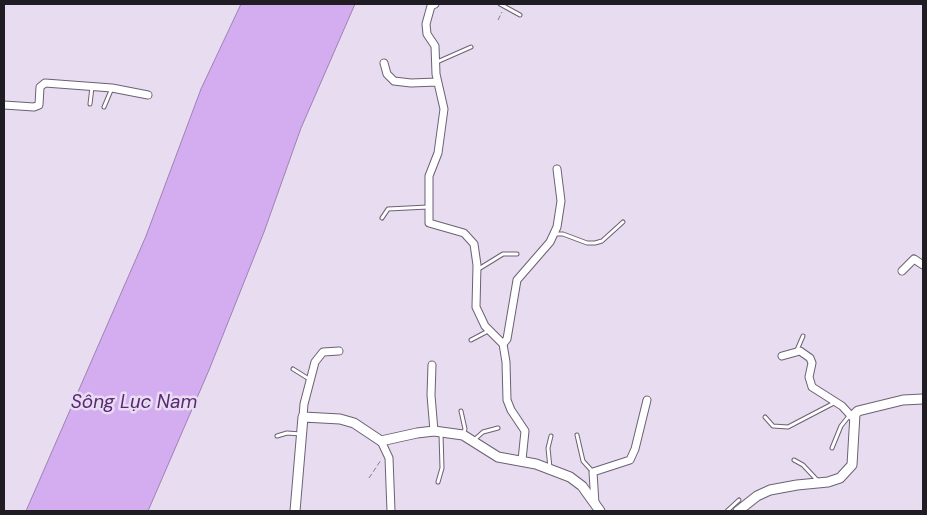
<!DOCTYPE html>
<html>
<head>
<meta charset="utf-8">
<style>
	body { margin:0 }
	#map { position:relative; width:927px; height:515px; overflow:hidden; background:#e8dcf1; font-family:"DM Sans",sans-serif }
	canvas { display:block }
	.frame { position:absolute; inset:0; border:5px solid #201c23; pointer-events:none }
</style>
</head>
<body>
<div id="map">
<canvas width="927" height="515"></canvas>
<div class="frame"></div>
</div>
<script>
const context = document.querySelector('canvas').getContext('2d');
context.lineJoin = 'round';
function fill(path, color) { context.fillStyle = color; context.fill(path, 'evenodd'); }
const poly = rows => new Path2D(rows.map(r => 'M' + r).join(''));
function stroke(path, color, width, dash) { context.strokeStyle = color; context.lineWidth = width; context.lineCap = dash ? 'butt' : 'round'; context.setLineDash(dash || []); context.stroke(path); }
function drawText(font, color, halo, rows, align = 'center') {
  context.font = font + ' "DM Sans",sans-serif'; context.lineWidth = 5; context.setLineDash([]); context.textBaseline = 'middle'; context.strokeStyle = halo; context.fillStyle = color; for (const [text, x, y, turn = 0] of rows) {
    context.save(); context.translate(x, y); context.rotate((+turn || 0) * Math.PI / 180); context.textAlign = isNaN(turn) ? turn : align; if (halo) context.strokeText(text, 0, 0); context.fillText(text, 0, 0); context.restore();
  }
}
const water = poly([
	[241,4,355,4,301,128,264,232,209,370,148,511,26,511,146,236,201,89,241,4]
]);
fill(water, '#d4acf0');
stroke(water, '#9e81b2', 1);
const service = poly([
	[500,4,520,15],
	[437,62,471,47],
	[90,104,92,87],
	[104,107,112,88],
	[382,218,388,209,428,207],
	[555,234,563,234,587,243,595,243,602,241,623,222],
	[477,270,503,254,517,254],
	[471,340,488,331],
	[797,350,803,336],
	[293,369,309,379],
	[461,411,465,429,463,435],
	[765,417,773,426,788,427,834,403],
	[577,435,583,461,593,472],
	[277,436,287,433,301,434],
	[474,440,483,432,498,428],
	[832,448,841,426,849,416],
	[794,460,803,465,818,481],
	[550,468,548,448,551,436],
	[438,482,442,468,441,434],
	[727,511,739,500]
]);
const minor = poly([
	[435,4,431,6,426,24,427,34,435,46,436,74,444,109,438,153,429,176,429,223,464,233,474,244,477,265,476,307,485,326,503,344,506,362,507,400,511,410,525,431,522,460],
	[384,63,387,74,394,81,411,83,437,82],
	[4,105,34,107,39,105,40,87,45,83,112,88,148,95],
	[902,271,914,259,923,265],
	[503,344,507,339,517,280,550,242,557,227,561,201,557,169],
	[782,356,800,351,810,358,812,363,809,377,812,387,842,406,853,418],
	[432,365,431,395,434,431],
	[303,417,304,404,315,362,323,352,339,351],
	[381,441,389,458,391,511],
	[595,504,593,472,630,460,635,449,647,400]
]);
const tertiary = poly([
	[295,511,303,417,340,419,354,423,381,441,417,433,434,431,463,435,498,457,536,464,570,477,582,486,600,511],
	[738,511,757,496,770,490,797,485,828,482,840,478,852,465,855,414,858,411,903,400,923,399]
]);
stroke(service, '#6b6173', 5);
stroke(minor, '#6b6173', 9);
stroke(tertiary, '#6b6173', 11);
stroke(poly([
	[498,20,502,12],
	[369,478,381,460]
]), '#837b89', 1, [5, 2.5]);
stroke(service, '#fff', 3);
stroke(minor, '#fff', 7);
stroke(tertiary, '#fff', 9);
drawText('italic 19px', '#592776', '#e8dcf1', [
	["Sông Lục Nam",134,403]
]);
</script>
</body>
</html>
